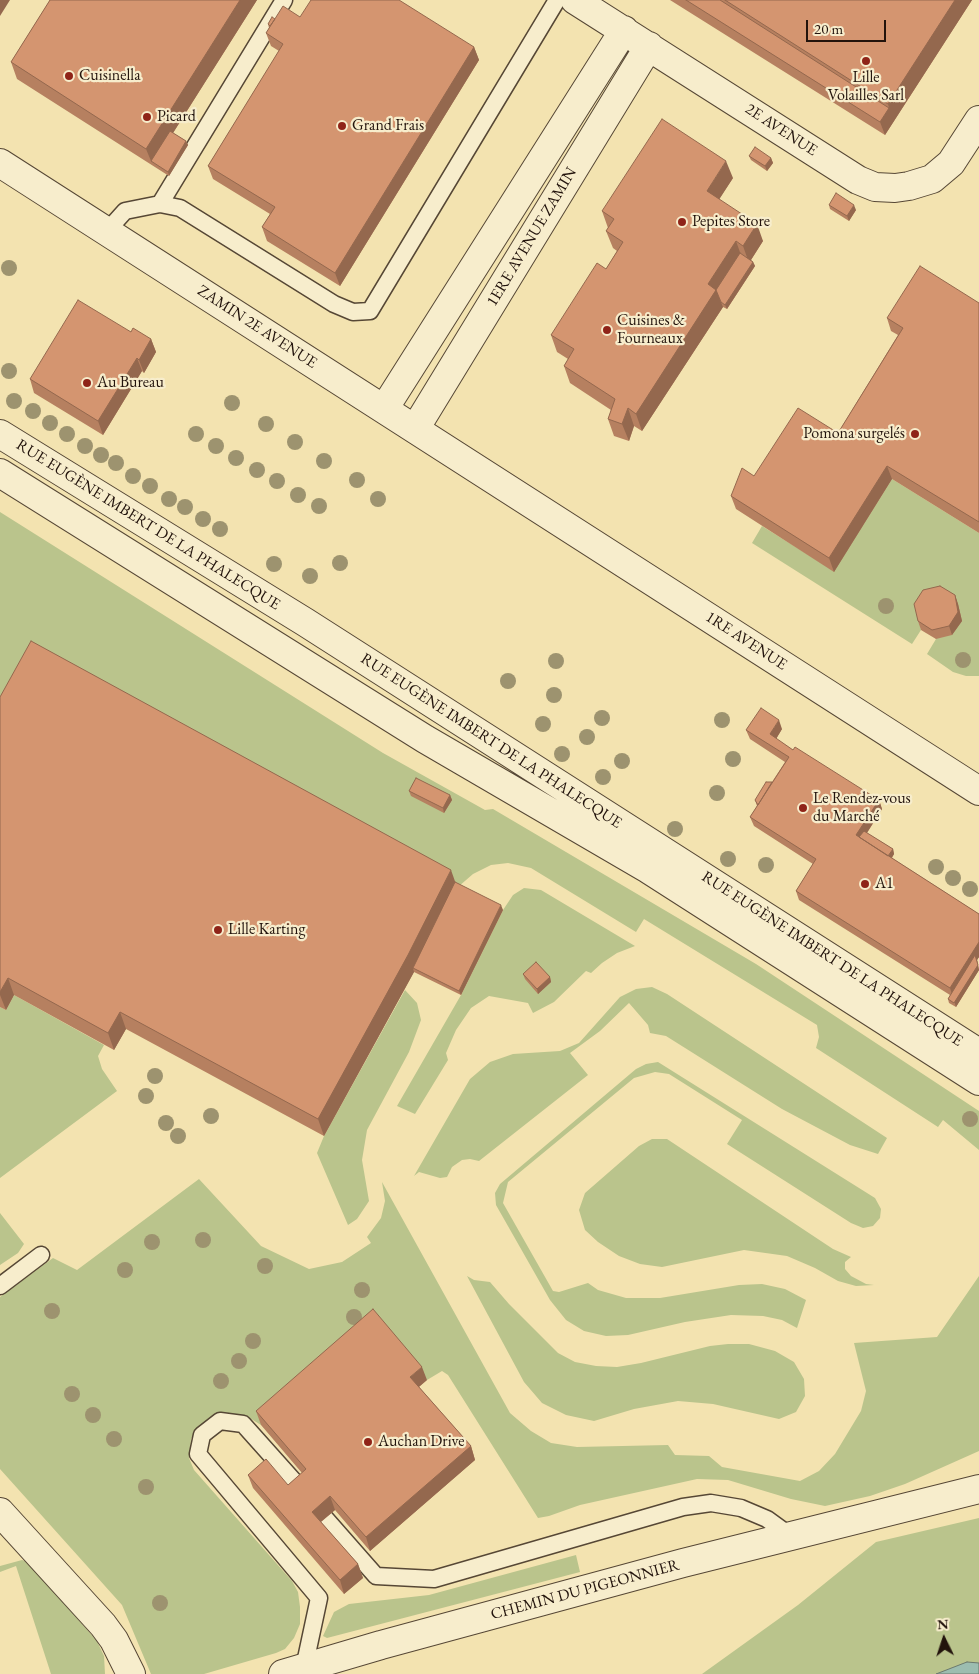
<!DOCTYPE html>
<html>
<head>
<meta charset="utf-8">
<style>
	body { margin:0 }
	#map { position:relative; width:979px; height:1674px; overflow:hidden; background:#f3e3b0; font-family:"EB Garamond",serif }
	canvas { display:block }
	.north { position:absolute; left:919px; top:1614px; width:50px; height:50px; -webkit-text-stroke:4px #f7edcc; paint-order:stroke; rotate:356deg; font-size:14px; font-weight:700; line-height:20px; text-align:center; color:#22130c }
	.north::after { content:''; display:block; margin:auto; width:18px; height:22px; background:#22130c; clip-path:polygon(50% 0,100% 100%,50% 72%,0 100%) }
	.scale { position:absolute; left:806px; top:20px; width:80px; height:22px; box-sizing:border-box; border:2px solid #22130c; border-top:0; padding-left:6px; font-size:15px; line-height:18px; white-space:nowrap; color:#22130c; -webkit-text-stroke:4px #f7edcc; paint-order:stroke }
</style>
</head>
<body>
<div id="map">
<canvas width="979" height="1674"></canvas>
<div class="north">N</div>
<div class="scale">20 m</div>
</div>
<script>
const context = document.querySelector('canvas').getContext('2d');
context.lineJoin = 'round';
function fill(path, color) { context.fillStyle = color; context.fill(path, 'evenodd'); }
const poly = rows => new Path2D(rows.map(r => 'M' + r).join(''));
function stroke(path, color, width, dash) { context.strokeStyle = color; context.lineWidth = width; context.lineCap = dash ? 'butt' : 'round'; context.setLineDash(dash || []); context.stroke(path); }
function drawText(font, color, halo, rows, align = 'center') {
  context.font = font + ' "EB Garamond",serif'; context.lineWidth = 4.5; context.setLineDash([]); context.textBaseline = 'middle'; context.strokeStyle = halo; context.fillStyle = color; for (const [text, x, y, turn = 0] of rows) {
    context.save(); context.translate(x, y); context.rotate((+turn || 0) * Math.PI / 180); context.textAlign = isNaN(turn) ? turn : align; if (halo) context.strokeText(text, 0, 0); context.fillText(text, 0, 0); context.restore();
  }
}
fill(poly([
	[892,479,979,533,979,676,966,676,953,672,927,654,936,639,918,613,921,630,912,644,752,543,762,526,834,571],
	[0,512,383,753,485,810,493,809,756,964,979,1111,979,1150,943,1120,938,1127,816,1048,819,1037,817,1025,644,919,636,932,531,868,508,863,491,865,473,874,458,887,0,725],
	[524,888,541,890,635,946,617,953,602,963,591,973,586,971,554,1002,533,1013,528,1003,489,996,471,1008,456,1030,446,1053,448,1060,415,1114,397,1106,461,995,503,910,513,895],
	[652,987,667,994,887,1138,878,1154,850,1145,782,1109,666,1036,650,1033,648,1025,629,1003,600,1031,570,1053,588,1075,479,1161,470,1159,462,1160,452,1167,447,1177,440,1178,419,1172,414,1176,470,1079,490,1062,513,1054,560,1051,579,1043,620,997,636,989],
	[405,990,417,1003,421,1020,409,1052,367,1130,362,1160,369,1201,357,1219,348,1225,317,1153,324,1136],
	[14,995,104,1045,98,1056,102,1069,117,1091,0,1178,0,1007,6,1010],
	[658,1062,875,1198,881,1209,880,1218,873,1226,863,1228,851,1223,727,1144,742,1120,669,1074,655,1072,634,1078,508,1182,503,1203,553,1291,559,1292,588,1283,598,1290,626,1298,660,1298,739,1285,762,1284,785,1289,806,1300,797,1328,782,1320,763,1316,731,1315,685,1322,628,1335,606,1336,584,1331,566,1320,550,1300,496,1205,495,1193,500,1184,636,1069,646,1064],
	[652,1139,667,1139,833,1249,851,1257,845,1262,845,1269,851,1276,866,1284,874,1285,856,1286,838,1281,815,1268,787,1256,744,1250,662,1267,640,1264,619,1256,598,1242,585,1230,579,1210,585,1193,639,1146],
	[199,1179,261,1246,309,1269,342,1262,371,1243,367,1237,381,1218,385,1201,382,1182,510,1413,531,1431,551,1443,577,1447,668,1445,675,1455,709,1456,722,1467,800,1481,819,1471,835,1454,861,1411,866,1391,854,1343,937,1337,979,1276,979,1451,905,1484,870,1496,825,1506,791,1499,728,1480,697,1479,580,1505,549,1516,538,1518,448,1375,442,1371,427,1380,378,1323,261,1425,248,1417,235,1415,212,1417,199,1426,191,1439,189,1458,194,1470,292,1581,298,1592,300,1607,300,1624,294,1638,285,1649,276,1653,204,1674,151,1674,122,1605,0,1469,0,1297,53,1258,77,1270],
	[0,1213,24,1244,18,1253,0,1265],
	[467,1276,474,1280,490,1282,509,1304,558,1353,575,1362,596,1366,617,1367,641,1363,710,1346,728,1344,749,1344,775,1351,794,1362,804,1379,805,1396,796,1412,779,1419,713,1404,678,1401,634,1409,594,1421,566,1415,542,1403,524,1382],
	[979,1518,979,1674,702,1674,798,1605,876,1542],
	[576,1555,580,1572,327,1638,323,1636,334,1612,349,1604,429,1595],
	[22,1560,28,1562,97,1641,104,1656,105,1674,51,1674,16,1566,0,1572,0,1566]
]), '#bac48c');
const water = poly([
	[967,1662,979,1663,979,1674,936,1674,967,1662]
]);
fill(water, '#9cbdb0');
stroke(water, '#6b796e', 1);
const service = poly([
	[160,204,284,0],
	[107,231,125,211,160,204,180,208,334,304,353,312,370,311,557,0],
	[0,1286,41,1255],
	[302,1490,243,1424,220,1421,202,1435,198,1454,319,1598,304,1668],
	[325,1518,376,1576,434,1579,683,1507,711,1503,741,1508,767,1519,789,1535]
]);
const minor = poly([
	[575,0,858,180,875,187,895,188,909,186,932,179,951,163,979,120],
	[0,163,979,791],
	[384,409,624,30],
	[415,429,649,46],
	[0,1512,103,1625,114,1640,131,1674],
	[283,1674,381,1645,683,1563,979,1489]
]);
const tertiary = poly([
	[0,434,305,622,979,1053],
	[0,473,425,739,648,869,979,1081]
]);
stroke(service, '#564735', 19);
stroke(minor, '#564735', 30);
stroke(tertiary, '#564735', 30);
stroke(service, '#f7edcc', 16);
stroke(minor, '#f7edcc', 28);
stroke(tertiary, '#f7edcc', 28);
context.fillStyle = '#9d936f';
for (const [x, y] of [
	[9,268],
	[9,371],
	[14,401],
	[232,403],
	[33,411],
	[50,423],
	[266,424],
	[67,434],
	[196,434],
	[295,442],
	[85,446],
	[216,446],
	[101,455],
	[236,458],
	[324,461],
	[116,463],
	[257,470],
	[133,476],
	[357,480],
	[277,481],
	[150,486],
	[298,495],
	[169,499],
	[378,499],
	[319,506],
	[185,507],
	[203,519],
	[220,529],
	[340,563],
	[274,564],
	[310,576],
	[886,606],
	[963,660],
	[556,661],
	[508,681],
	[554,695],
	[602,718],
	[722,720],
	[543,724],
	[587,737],
	[562,754],
	[733,759],
	[622,761],
	[603,777],
	[717,793],
	[675,829],
	[728,859],
	[766,865],
	[936,867],
	[953,878],
	[970,889],
	[155,1076],
	[146,1096],
	[211,1116],
	[970,1119],
	[166,1123],
	[178,1136],
	[203,1240],
	[152,1242],
	[265,1266],
	[125,1270],
	[362,1290],
	[52,1311],
	[354,1317],
	[253,1341],
	[239,1361],
	[221,1381],
	[72,1394],
	[93,1415],
	[114,1439],
	[146,1487],
	[160,1603]
]) { context.beginPath(); context.arc(x, y, 8, 0, 2 * Math.PI); context.fill(); }
fill(poly([
	[50,0,257,0,173,133,186,141,188,145,169,176,17,79,11,62],
	[670,0,972,0,885,135],
	[300,17,474,47,479,60,340,286,267,241,262,227,270,214,213,179,208,166,279,51,271,46,266,33,269,28,268,24,275,19],
	[749,156,771,158,773,163,767,171,751,160],
	[733,178,719,199,763,241,751,260,753,262,755,266,727,309,723,307,642,431,634,426,629,441,614,436,608,419,611,410,570,383,564,366,568,359,557,352,551,335,606,269,617,251,613,248,606,231,608,228,602,211],
	[829,205,856,210,849,221,830,209],
	[979,303,979,533,892,479,834,572,736,509,731,496,754,476,838,433,898,335,891,331,887,318],
	[131,332,151,339,156,352,144,373,142,371,103,435,34,393,30,379],
	[955,595,958,604,962,621,952,635,936,639,921,630,918,621],
	[0,697,455,882,503,910,461,995,414,972,324,1136,126,1029,114,1050,14,995,6,1010,0,1007],
	[782,729,776,739,793,750,879,800,882,809,867,833,893,849,894,854,892,858,979,914,979,957,977,960,979,970,956,1007,949,1003,948,999,950,995,799,900,796,891,813,864,754,826,750,817,757,806,755,800,772,782,785,762,750,739,746,730],
	[409,791,450,795,452,800,444,813,411,796],
	[523,974,550,977,551,982,538,994,525,979],
	[427,1380,419,1387,471,1446,475,1460,370,1551,335,1510,321,1522,358,1564,363,1578,344,1594,253,1488,248,1475,288,1485,302,1473,261,1425,256,1411]
]), '#b68060');
fill(poly([
	[0,0,10,0,0,16],
	[240,0,257,0,154,163,151,161,146,149],
	[955,0,972,0,885,135,880,122,889,108,888,104],
	[474,47,479,60,340,286,335,273],
	[186,141,188,145,169,176,168,172],
	[771,158,773,163,767,171,765,166],
	[726,161,733,178,713,209,707,191],
	[854,205,856,210,849,221,847,216],
	[757,224,763,241,749,263,743,246],
	[736,241,742,258,718,295,723,307,642,431,636,414,708,284],
	[753,262,755,266,727,309,725,305],
	[151,339,156,352,144,373,139,360],
	[137,358,142,371,103,435,98,421],
	[628,408,634,426,629,441,622,424],
	[887,466,892,479,834,572,829,558],
	[955,595,958,604,962,621,952,635,949,626],
	[779,720,782,729,773,744,770,734],
	[450,795,452,800,444,813,443,808],
	[879,800,882,809,861,842,856,835],
	[893,849,894,854,888,863,887,858],
	[451,870,457,887,413,968,414,972,324,1136,318,1119],
	[501,905,503,910,461,995,459,991],
	[979,942,979,957,977,960,979,970,956,1007,950,988],
	[550,977,551,982,538,994,537,989],
	[8,978,14,995,6,1010,0,995,0,992],
	[120,1012,126,1029,114,1050,108,1033],
	[422,1367,427,1380,415,1390,410,1377],
	[471,1446,475,1460,370,1551,366,1537],
	[330,1496,335,1510,317,1525,312,1512],
	[358,1564,363,1578,344,1594,340,1580]
]), '#94684e');
const building = poly([
	[50,0,240,0,146,149,11,62,50,0],
	[311,0,399,0,474,47,335,273,262,227,275,207,208,166,283,44,266,33,283,6,300,17,311,0],
	[686,0,720,0,889,108,880,122,686,0],
	[725,0,955,0,888,104,725,0],
	[272,17,275,19,270,26,268,24,272,17],
	[662,119,726,161,707,191,757,224,743,246,736,241,708,284,716,290,636,414,628,408,622,424,608,419,615,399,564,366,574,349,551,335,597,263,606,269,623,242,606,231,614,219,602,211,662,119],
	[170,131,186,141,168,172,151,161,170,131],
	[755,147,771,158,765,166,749,156,755,147],
	[836,193,854,205,847,216,829,205,836,193],
	[740,253,753,262,725,305,721,302,716,290,740,253],
	[920,266,979,303,979,522,887,466,829,558,731,496,742,468,754,476,798,408,838,433,903,328,887,318,920,266],
	[78,300,131,332,133,328,151,339,139,360,137,358,98,421,30,379,78,300],
	[940,586,955,595,958,612,949,626,932,630,918,621,914,604,923,590,940,586],
	[31,641,451,870,408,955,318,1119,120,1012,108,1033,8,978,0,992,0,697,31,641],
	[761,708,779,720,770,734,793,750,795,747,879,800,856,835,979,914,979,942,950,988,796,891,816,859,750,817,789,757,746,730,761,708],
	[416,778,450,795,443,808,409,791,416,778],
	[766,782,772,782,758,805,755,800,766,782],
	[864,831,893,849,888,856,859,837,864,831],
	[455,882,501,905,459,991,413,968,455,882],
	[975,955,978,965,954,1003,948,999,975,955],
	[536,962,550,977,537,989,523,974,536,962],
	[373,1309,422,1367,410,1377,471,1446,366,1537,330,1496,312,1512,358,1564,340,1580,248,1475,266,1459,288,1485,306,1469,256,1411,373,1309]
]);
fill(building, '#d49570');
stroke(building, '#94684e', 1);
for (const [x, y, r, color] of [
	[866,61,5,"#8f2418"],
	[69,76,5,"#8f2418"],
	[147,117,5,"#8f2418"],
	[342,126,5,"#8f2418"],
	[682,222,5,"#8f2418"],
	[607,330,5,"#8f2418"],
	[87,383,5,"#8f2418"],
	[915,434,5,"#8f2418"],
	[803,808,5,"#8f2418"],
	[865,884,5,"#8f2418"],
	[218,930,5,"#8f2418"],
	[368,1442,5,"#8f2418"]
]) { const dot = new Path2D(); dot.arc(x, y, r, 0, 2 * Math.PI); context.fillStyle = color; context.fill(dot); stroke(dot, '#f7edcc', 2); }
drawText('16px', '#22130c', '#f7edcc', [
	["Cuisinella",79,76],
	["Lille",866,78,"center"],
	["Volailles Sarl",866,96,"center"],
	["Picard",157,117],
	["Grand Frais",352,126],
	["Pepites Store",692,222],
	["Cuisines &",617,321],
	["Fourneaux",617,339],
	["Au Bureau",97,383],
	["Pomona surgelés",905,434,"right"],
	["Le Rendez-vous",813,799],
	["du Marché",813,817],
	["A1",875,884],
	["Lille Karting",228,930],
	["Auchan Drive",378,1442]
], 'left');
drawText('16px', '#22130c', '#f7edcc', [
	["2E AVENUE",781,130,33],
	["1ERE AVENUE ZAMIN",532,237,-59],
	["ZAMIN 2E AVENUE",257,327,33],
	["RUE EUGÈNE IMBERT DE LA PHALECQUE",148,525,32],
	["1RE AVENUE",746,641,33],
	["RUE EUGÈNE IMBERT DE LA PHALECQUE",491,741,33],
	["RUE EUGÈNE IMBERT DE LA PHALECQUE",832,959,33],
	["CHEMIN DU PIGEONNIER",585,1590,-15]
]);
</script>
</body>
</html>
